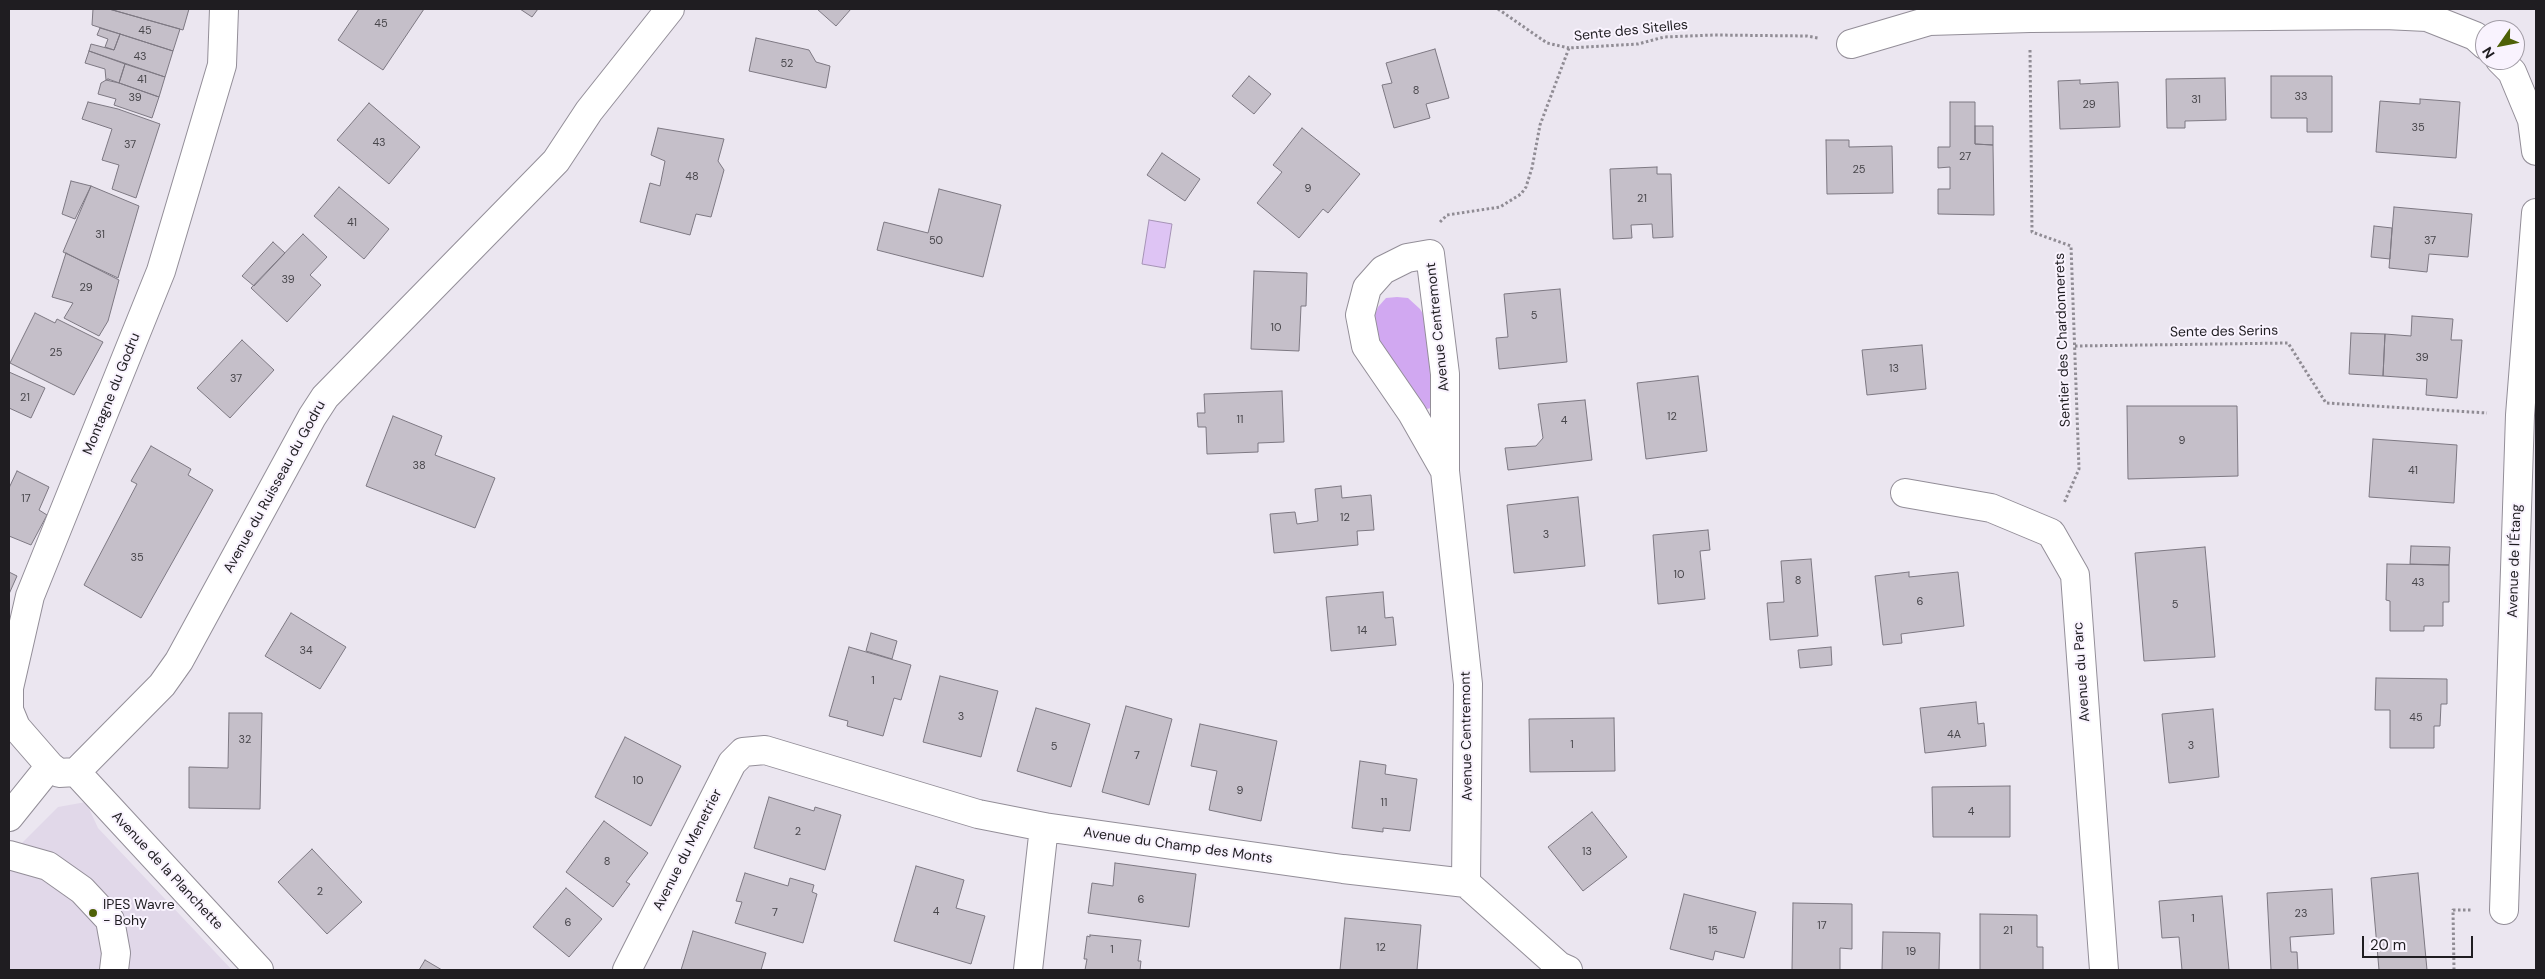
<!DOCTYPE html>
<html>
<head>
<meta charset="utf-8">
<style>
	body { margin:0 }
	#map { position:relative; width:2545px; height:979px; overflow:hidden; background:#ebe6f0; font-family:"DM Sans",sans-serif }
	canvas { display:block }
	.frame { position:absolute; inset:0; border:10px solid #1f1d21; pointer-events:none }
	.north { position:absolute; left:2475px; top:20px; width:50px; height:50px; box-sizing:border-box; background:#f9f3fe; border:1px solid #a29da6; border-radius:50%; rotate:237deg; font-size:14px; font-weight:700; line-height:20px; text-align:center; color:#1f1d21 }
	.north::after { content:''; display:block; margin:auto; width:18px; height:22px; background:#4e6107; clip-path:polygon(50% 0,100% 100%,50% 72%,0 100%) }
	.scale { position:absolute; left:2362px; top:936px; width:111px; height:22px; box-sizing:border-box; border:2px solid #1f1d21; border-top:0; padding-left:6px; font-size:15px; line-height:18px; white-space:nowrap; color:#1f1d21; -webkit-text-stroke:4px #f9f3fe; paint-order:stroke }
</style>
</head>
<body>
<div id="map">
<canvas width="2545" height="979"></canvas>
<div class="frame"></div>
<div class="north">N</div>
<div class="scale">20 m</div>
</div>
<script>
const context = document.querySelector('canvas').getContext('2d');
context.lineJoin = 'round';
function fill(path, color) { context.fillStyle = color; context.fill(path, 'evenodd'); }
const poly = rows => new Path2D(rows.map(r => 'M' + r).join(''));
function stroke(path, color, width, dash) { context.strokeStyle = color; context.lineWidth = width; context.lineCap = dash ? 'butt' : 'round'; context.setLineDash(dash || []); context.stroke(path); }
function drawText(font, color, halo, rows, align = 'center') {
  context.font = font + ' "DM Sans",sans-serif'; context.lineWidth = 4; context.setLineDash([]); context.textBaseline = 'middle'; context.strokeStyle = halo; context.fillStyle = color; for (const [text, x, y, turn = 0] of rows) {
    context.save(); context.translate(x, y); context.rotate((+turn || 0) * Math.PI / 180); context.textAlign = isNaN(turn) ? turn : align; if (halo) context.strokeText(text, 0, 0); context.fillText(text, 0, 0); context.restore();
  }
}
fill(poly([
	[86,802,98,828,232,970,9,970,9,856,58,807]
]), '#e1d8e9');
fill(poly([
	[1397,297,1408,298,1420,309,1430,325,1436,407,1422,410,1377,342,1373,319,1378,307,1386,298]
]), '#d1a8f1');
const water = poly([
	[1149,220,1172,224,1165,268,1142,264,1149,220]
]);
fill(water, '#dec4f4');
stroke(water, '#a592b5', 1);
const building = poly([
	[93,9,109,9,180,29,173,51,92,25,93,9],
	[109,9,189,9,183,30,109,9],
	[359,9,424,9,383,70,338,40,359,9],
	[520,9,538,9,532,17,520,9],
	[817,9,851,9,836,26,817,9],
	[100,28,120,34,114,50,105,47,108,39,97,35,100,28],
	[120,34,173,51,165,77,89,51,91,44,114,50,120,34],
	[756,38,809,50,816,62,830,66,826,88,749,71,756,38],
	[1435,49,1449,98,1426,104,1430,118,1394,128,1382,85,1392,83,1386,63,1435,49],
	[89,51,125,64,119,83,106,80,105,69,85,63,89,51],
	[125,64,165,77,159,97,119,83,125,64],
	[1249,76,1271,94,1254,114,1232,96,1249,76],
	[2271,76,2332,76,2332,132,2307,132,2307,118,2271,118,2271,76],
	[2225,78,2226,120,2185,121,2185,128,2167,128,2166,79,2225,78],
	[108,79,159,97,152,118,114,105,116,99,98,94,101,83,108,79],
	[2080,80,2080,84,2118,82,2120,127,2060,129,2058,81,2080,80],
	[2420,99,2460,102,2456,158,2376,152,2380,101,2420,104,2420,99],
	[88,102,118,109,160,124,136,198,112,189,119,165,102,160,112,129,82,119,88,102],
	[1950,102,1975,102,1975,144,1993,145,1994,215,1938,214,1938,189,1950,189,1950,167,1938,168,1938,147,1950,147,1950,102],
	[369,103,420,147,389,184,337,140,369,103],
	[1975,126,1993,126,1993,145,1975,144,1975,126],
	[658,128,724,139,718,161,724,170,711,217,696,214,690,235,640,222,650,183,660,186,665,161,651,155,658,128],
	[1302,128,1360,174,1328,213,1323,209,1299,238,1257,203,1282,172,1273,165,1302,128],
	[1826,140,1849,140,1849,147,1892,146,1893,193,1827,194,1826,140],
	[1162,153,1200,179,1185,201,1147,175,1162,153],
	[1657,167,1657,174,1671,174,1673,237,1653,238,1652,224,1631,225,1632,238,1613,239,1610,169,1657,167],
	[71,181,91,186,75,219,62,214,71,181],
	[91,186,139,206,118,278,63,252,91,186],
	[339,187,389,229,364,259,314,216,339,187],
	[939,189,1001,205,983,277,877,250,884,222,928,233,939,189],
	[2394,207,2472,214,2468,257,2429,254,2427,272,2389,268,2394,207],
	[2374,226,2392,228,2390,259,2371,257,2374,226],
	[303,234,327,257,310,275,321,285,287,322,251,288,303,234],
	[273,242,285,253,254,286,242,276,273,242],
	[66,253,119,280,108,321,99,336,64,318,73,303,52,297,66,253],
	[1254,271,1307,273,1306,306,1301,306,1299,351,1251,349,1254,271],
	[1560,289,1567,362,1499,369,1496,338,1508,337,1504,294,1560,289],
	[35,313,55,323,57,319,103,342,74,395,10,363,35,313],
	[2412,316,2453,319,2451,340,2462,340,2457,398,2426,395,2427,379,2383,376,2385,334,2411,336,2412,316],
	[2351,333,2385,334,2383,376,2349,374,2351,333],
	[242,340,274,370,230,418,197,388,242,340],
	[1922,345,1926,389,1867,395,1862,350,1922,345],
	[9,372,45,388,31,418,9,408,9,372],
	[1698,376,1707,451,1646,459,1637,383,1698,376],
	[1282,391,1284,442,1258,443,1258,452,1207,454,1206,427,1198,427,1197,413,1205,413,1204,394,1282,391],
	[1585,400,1592,460,1508,470,1505,448,1536,446,1543,438,1538,404,1585,400],
	[2127,406,2237,406,2238,476,2128,479,2127,406],
	[393,416,442,436,435,455,495,478,475,528,366,486,393,416],
	[2373,439,2457,445,2454,503,2369,497,2373,439],
	[151,446,191,469,188,475,213,490,141,618,84,585,137,484,131,481,151,446],
	[17,471,49,487,39,510,47,515,31,545,9,536,9,488,17,471],
	[1341,486,1342,498,1371,495,1374,530,1357,531,1358,545,1274,553,1270,514,1295,512,1297,524,1318,521,1315,489,1341,486],
	[1578,497,1585,566,1514,573,1507,505,1578,497],
	[1708,530,1710,550,1700,551,1705,599,1658,604,1653,535,1708,530],
	[2411,546,2450,547,2449,565,2410,564,2411,546],
	[2205,547,2215,657,2144,661,2135,553,2205,547],
	[1811,559,1818,636,1770,640,1767,603,1784,602,1781,561,1811,559],
	[2387,564,2449,565,2449,602,2443,602,2443,626,2424,626,2424,631,2390,631,2390,601,2386,600,2387,564],
	[9,572,17,576,9,594,9,572],
	[1909,572,1909,577,1958,572,1964,626,1901,634,1902,643,1883,645,1875,576,1909,572],
	[1383,592,1385,618,1393,617,1396,645,1331,651,1326,597,1383,592],
	[291,613,346,647,320,689,265,656,291,613],
	[871,633,897,641,892,659,866,651,871,633],
	[849,647,911,665,901,700,894,698,883,736,847,726,848,721,829,716,849,647],
	[1831,647,1832,665,1800,668,1798,650,1831,647],
	[940,676,998,691,981,757,923,742,940,676],
	[2376,678,2447,679,2447,704,2441,704,2440,726,2434,726,2434,748,2390,748,2390,710,2375,710,2376,678],
	[1976,702,1978,724,1984,723,1986,746,1925,753,1920,708,1976,702],
	[1126,706,1172,719,1149,805,1102,792,1126,706],
	[1036,708,1090,724,1071,787,1017,771,1036,708],
	[2213,709,2219,777,2169,783,2162,714,2213,709],
	[229,713,262,713,260,809,189,808,189,767,228,768,229,713],
	[1614,718,1615,771,1530,772,1529,719,1614,718],
	[1200,724,1277,741,1261,821,1209,810,1217,771,1191,766,1200,724],
	[625,737,681,766,651,826,595,797,625,737],
	[1360,761,1386,765,1385,774,1417,779,1410,831,1383,828,1383,832,1352,828,1360,761],
	[2010,786,2010,837,1933,837,1932,787,2010,786],
	[769,797,814,811,815,807,841,815,825,870,754,848,769,797],
	[1592,812,1627,857,1583,891,1548,847,1592,812],
	[604,821,648,853,626,882,630,884,613,907,566,872,604,821],
	[312,849,362,902,327,934,278,882,312,849],
	[1115,863,1196,874,1189,927,1088,913,1092,883,1113,886,1115,863],
	[916,866,964,880,956,908,985,916,971,964,894,941,916,866],
	[745,873,788,886,790,878,814,885,812,892,817,894,803,943,735,923,742,902,736,901,745,873],
	[2418,873,2427,970,2379,970,2371,878,2418,873],
	[566,888,602,919,569,957,533,927,566,888],
	[2332,889,2334,934,2290,937,2291,952,2297,952,2298,970,2271,970,2267,893,2332,889],
	[1684,894,1756,912,1744,958,1715,951,1713,960,1670,949,1684,894],
	[2222,896,2229,970,2182,970,2179,937,2162,938,2159,901,2222,896],
	[1793,903,1852,904,1852,949,1840,948,1840,970,1792,970,1793,903],
	[1980,914,2037,915,2037,947,2043,947,2043,970,1980,970,1980,914],
	[1345,918,1421,925,1417,970,1340,970,1345,918],
	[693,931,766,953,761,970,681,970,693,931],
	[1883,932,1940,933,1939,970,1882,970,1883,932],
	[1090,935,1141,940,1138,961,1141,961,1140,970,1085,970,1087,959,1084,959,1087,936,1090,937,1090,935],
	[425,960,442,970,419,970,425,960]
]);
fill(building, '#c5bfc9');
stroke(building, '#7d7882', 1);
const minor = poly([
	[224,9,222,65,161,271,30,596,9,688,9,710,16,727,50,766,59,773,76,772,162,685,179,661,312,417,325,397,556,161,589,111,670,9],
	[1851,44,1929,21,2030,18,2385,15,2427,17,2475,36,2485,45],
	[2500,60,2512,72,2532,120,2536,151],
	[1445,471,1412,413,1366,346,1360,315,1367,288,1383,270,1407,258,1430,254,1445,374,1445,471,1468,684,1466,883],
	[1905,493,1991,508,2051,533,2075,575,2104,970],
	[76,772,259,970],
	[9,817,50,766],
	[9,855,48,866,82,890,110,920,116,953,114,970],
	[2504,910,2520,415,2536,213],
	[627,970,732,763,743,752,765,750,978,814,1044,827,1343,869,1466,883,1559,966,1568,970],
	[1028,970,1044,827]
]);
stroke(minor, '#938e98', 30);
stroke(poly([
	[1498,9,1547,43,1569,48],
	[2030,50,2032,232,2071,246,2079,469,2064,503],
	[1440,222,1447,215,1500,207,1521,194,1526,187,1532,168,1540,125,1569,48,1638,44,1664,37,1714,35,1807,36,1818,38],
	[2075,346,2288,343,2326,403,2487,413],
	[2454,970,2453,910,2471,910]
]), '#908c94', 3, [2.5, 2.5]);
stroke(minor, '#fff', 28);
for (const [x, y, r, color] of [
	[93,913,5,"#4e6107"]
]) { const dot = new Path2D(); dot.arc(x, y, r, 0, 2 * Math.PI); context.fillStyle = color; context.fill(dot); stroke(dot, '#f9f3fe', 2); }
drawText('11px', '#48464b', null, [
	["45",381,24],
	["45",145,31],
	["43",140,57],
	["52",787,64],
	["41",142,80],
	["8",1416,91],
	["33",2301,97],
	["39",135,98],
	["31",2196,100],
	["29",2089,105],
	["35",2418,128],
	["43",379,143],
	["37",130,145],
	["27",1965,157],
	["25",1859,170],
	["48",692,177],
	["9",1308,189],
	["21",1642,199],
	["41",352,223],
	["31",100,235],
	["50",936,241],
	["37",2430,241],
	["39",288,280],
	["29",86,288],
	["5",1534,316],
	["10",1276,328],
	["25",56,353],
	["39",2422,358],
	["13",1894,369],
	["37",236,379],
	["21",25,398],
	["12",1672,417],
	["11",1240,420],
	["4",1564,421],
	["9",2182,441],
	["38",419,466],
	["41",2413,471],
	["17",26,499],
	["12",1345,518],
	["3",1546,535],
	["35",137,558],
	["10",1679,575],
	["8",1798,581],
	["43",2418,583],
	["6",1920,602],
	["5",2175,605],
	["14",1362,631],
	["34",306,651],
	["1",873,681],
	["3",961,717],
	["45",2416,718],
	["4A",1954,735],
	["32",245,740],
	["1",1572,745],
	["3",2191,746],
	["5",1054,747],
	["7",1137,756],
	["10",638,781],
	["9",1240,791],
	["11",1384,803],
	["4",1971,812],
	["2",798,832],
	["13",1587,852],
	["8",607,862],
	["2",320,892],
	["6",1141,900],
	["4",936,912],
	["7",775,913],
	["23",2301,914],
	["1",2193,919],
	["6",568,923],
	["17",1822,926],
	["15",1713,931],
	["21",2008,931],
	["12",1381,948],
	["1",1112,950],
	["19",1911,952]
]);
drawText('14px', '#1f1d21', '#f9f3fe', [
	["Sente des Sitelles",1631,31,-6],
	["Avenue Centremont",1438,327,-96],
	["Sente des Serins",2224,332,-1],
	["Sentier des Chardonnerets",2063,340,-92],
	["Montagne du Godru",112,394,-68],
	["Avenue du Ruisseau du Godru",275,487,-61],
	["Avenue de l'Étang",2515,561,-88],
	["Avenue du Parc",2082,672,-94],
	["Avenue Centremont",1467,736,-91],
	["Avenue du Champ des Monts",1178,846,8],
	["Avenue du Menetrier",688,850,-63],
	["Avenue de la Planchette",167,871,47]
]);
drawText('14px', '#1f1d21', '#f9f3fe', [
	["IPES Wavre",103,905],
	["- Bohy",103,921]
], 'left');
</script>
</body>
</html>
